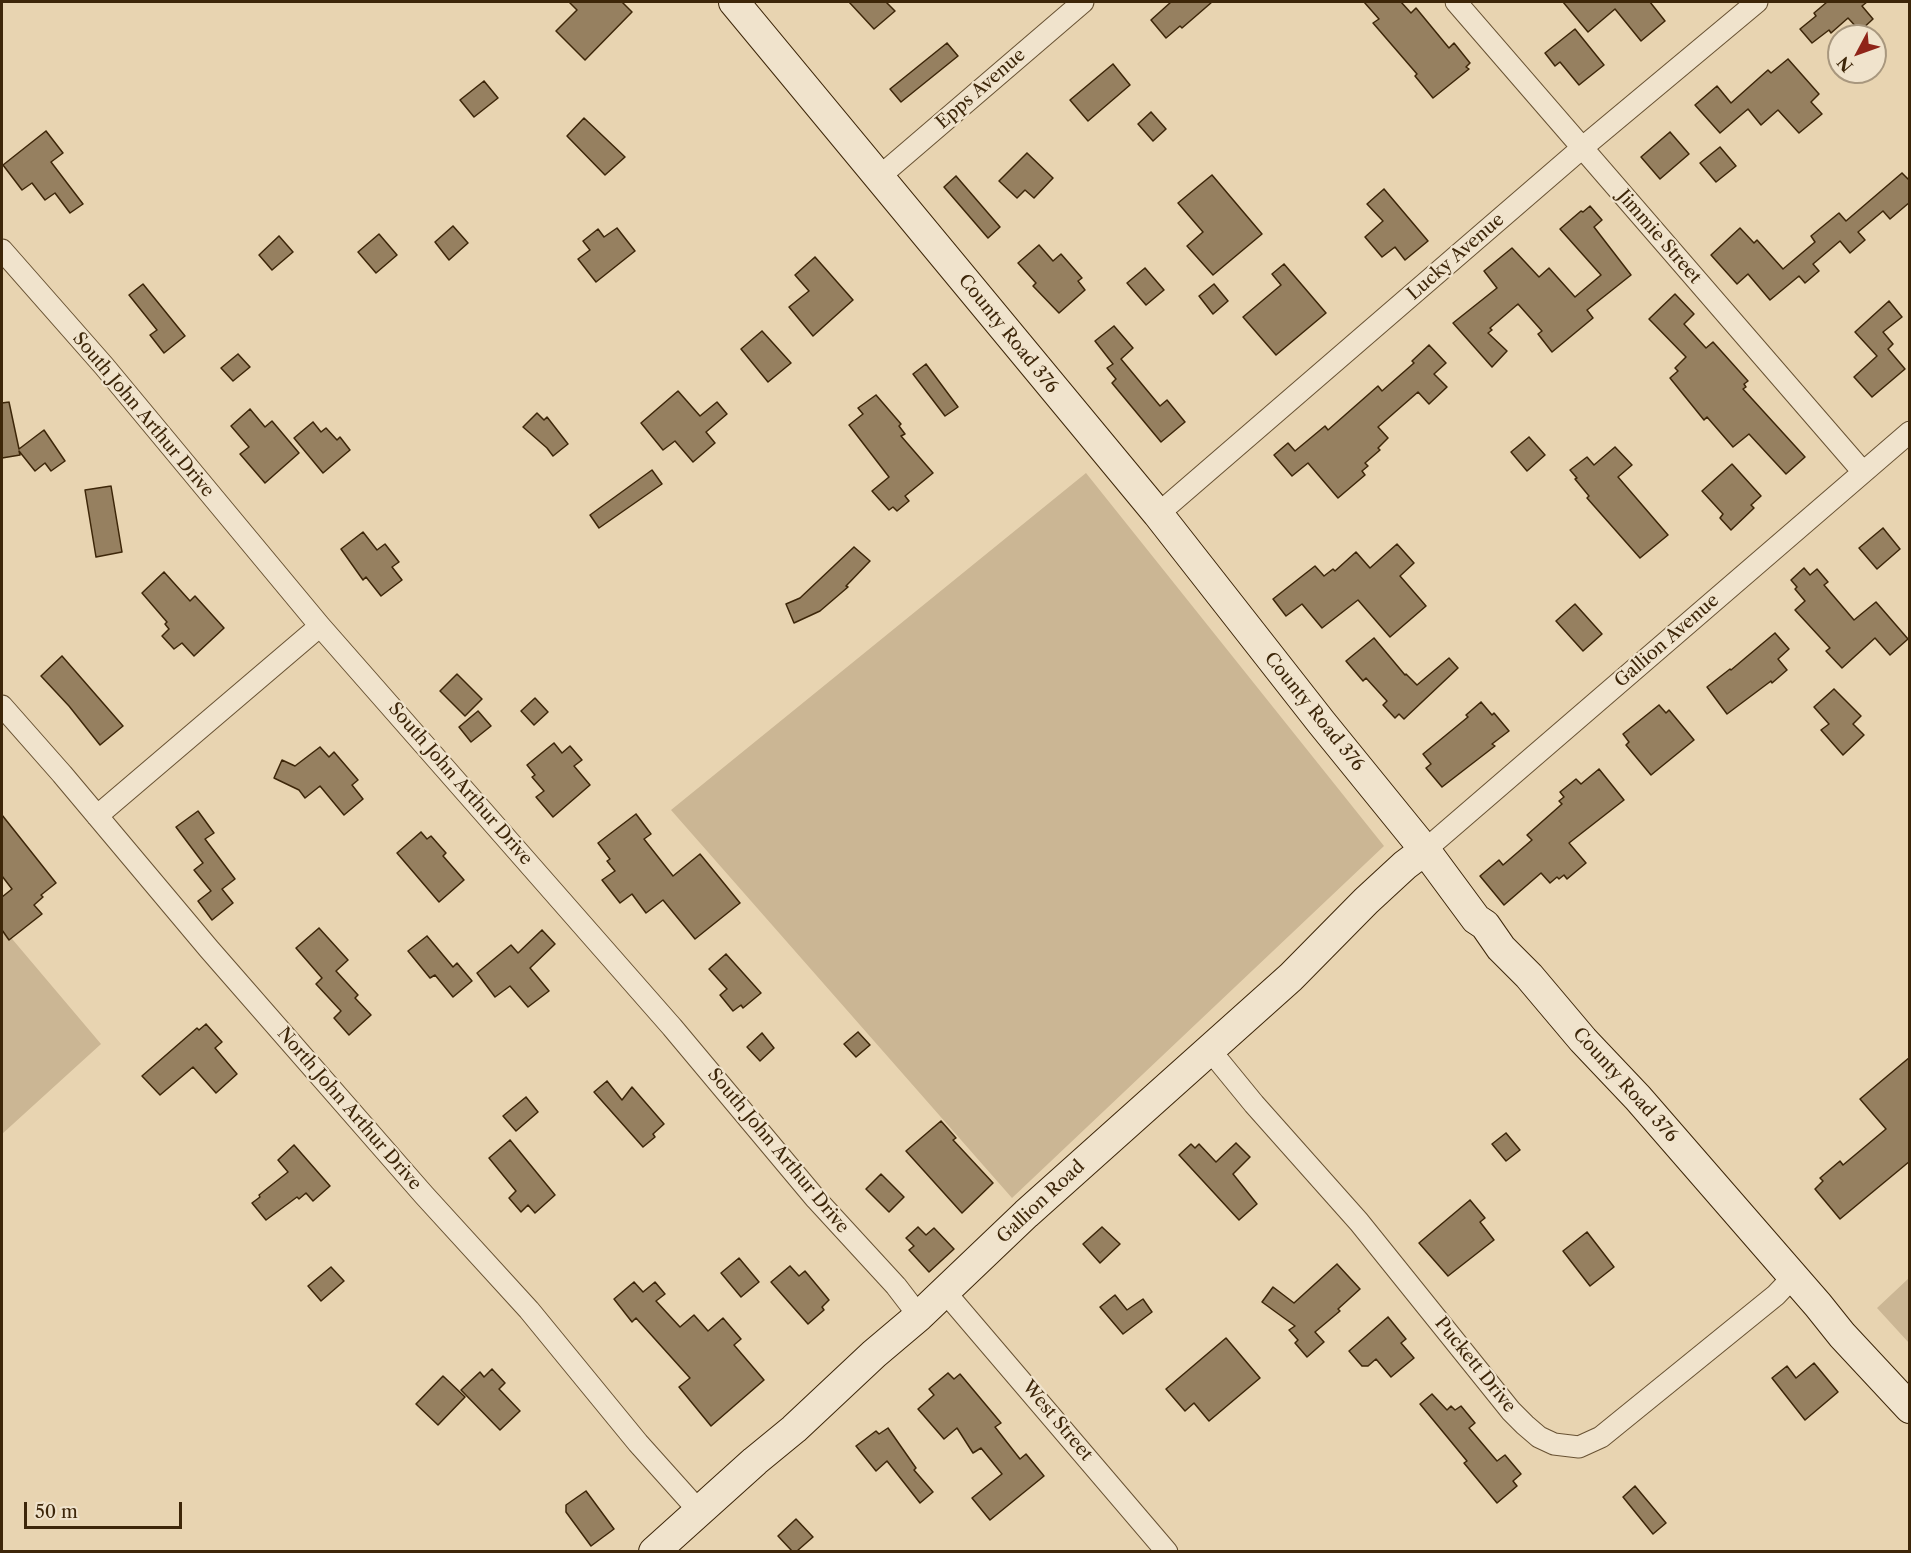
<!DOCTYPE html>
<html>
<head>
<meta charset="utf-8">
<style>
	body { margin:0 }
	#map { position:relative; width:1911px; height:1553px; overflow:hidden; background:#e8d4b1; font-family:"Libre Caslon Text",serif }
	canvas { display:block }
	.frame { position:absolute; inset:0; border:3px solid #3d2609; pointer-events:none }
	.north { position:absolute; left:1827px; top:24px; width:60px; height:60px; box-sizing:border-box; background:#f0e3cc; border:2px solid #a8977e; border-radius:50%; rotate:229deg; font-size:16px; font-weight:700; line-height:24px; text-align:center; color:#3d2609 }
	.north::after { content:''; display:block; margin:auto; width:21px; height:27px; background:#8f2418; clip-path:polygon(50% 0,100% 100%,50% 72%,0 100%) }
	.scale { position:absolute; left:24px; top:1502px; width:158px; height:27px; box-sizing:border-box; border:3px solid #3d2609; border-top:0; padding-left:8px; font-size:18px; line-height:21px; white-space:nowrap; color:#3d2609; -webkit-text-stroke:4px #f0e3cc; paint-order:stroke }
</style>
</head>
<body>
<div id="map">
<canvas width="1911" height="1553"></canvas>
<div class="frame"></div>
<div class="north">N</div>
<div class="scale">50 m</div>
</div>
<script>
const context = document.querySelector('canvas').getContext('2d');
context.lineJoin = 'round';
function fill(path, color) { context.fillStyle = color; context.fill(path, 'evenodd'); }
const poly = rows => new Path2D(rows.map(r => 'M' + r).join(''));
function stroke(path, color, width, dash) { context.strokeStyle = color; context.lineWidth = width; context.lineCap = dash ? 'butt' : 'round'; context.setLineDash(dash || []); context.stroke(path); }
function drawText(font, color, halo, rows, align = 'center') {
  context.font = font + ' "Libre Caslon Text",serif'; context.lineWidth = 4.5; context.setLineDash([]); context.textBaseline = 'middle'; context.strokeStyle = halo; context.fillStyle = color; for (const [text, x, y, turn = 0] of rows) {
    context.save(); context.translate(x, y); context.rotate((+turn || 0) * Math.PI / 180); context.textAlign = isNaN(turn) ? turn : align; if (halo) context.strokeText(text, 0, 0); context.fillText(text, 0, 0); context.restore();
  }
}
fill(poly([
	[1086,473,1384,846,1012,1198,671,810],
	[2,927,101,1044,2,1134],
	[1909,1278,1909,1343,1877,1308]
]), '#cbb694');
const building = poly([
	[569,2,622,2,632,12,585,60,556,31,577,10,569,2],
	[849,2,886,2,895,11,874,29,849,2],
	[1171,2,1212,2,1182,28,1180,26,1166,38,1151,20,1171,2],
	[1364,2,1401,2,1411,13,1416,8,1449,48,1454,43,1470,63,1466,67,1469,69,1433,98,1415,76,1417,74,1373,23,1379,19,1364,2],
	[1563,2,1650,2,1665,21,1641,41,1615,9,1588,32,1563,2],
	[1827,2,1867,2,1862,6,1873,19,1860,31,1848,18,1831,33,1829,30,1812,43,1800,29,1816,16,1814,13,1827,2],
	[1575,29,1604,65,1579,85,1560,62,1555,66,1545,53,1575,29],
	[947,43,958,56,901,102,890,89,947,43],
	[1788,59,1819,94,1811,102,1822,114,1799,133,1778,110,1761,125,1748,109,1720,133,1695,105,1717,86,1731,103,1768,70,1771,73,1788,59],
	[1113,64,1130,85,1088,121,1070,100,1113,64],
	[484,81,498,98,474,117,460,100,484,81],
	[1151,112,1166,129,1153,141,1138,124,1151,112],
	[584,118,625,157,605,175,567,136,584,118],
	[46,131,63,153,51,162,83,204,70,213,55,193,45,200,32,183,22,190,3,165,46,131],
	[1670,132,1689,154,1660,179,1641,157,1670,132],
	[1720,147,1736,166,1716,182,1700,163,1720,147],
	[1027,153,1053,178,1034,198,1025,190,1017,198,999,181,1027,153],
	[1902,173,1910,181,1910,202,1890,219,1883,211,1858,232,1865,240,1850,253,1840,241,1813,264,1819,271,1805,283,1799,276,1770,300,1748,274,1737,284,1711,255,1740,228,1754,243,1757,240,1783,269,1815,242,1811,236,1839,213,1846,221,1902,173],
	[1212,175,1262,234,1213,275,1187,246,1203,232,1178,203,1212,175],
	[956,176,1000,227,988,238,944,187,956,176],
	[1384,189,1428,241,1405,260,1395,247,1382,257,1365,237,1383,221,1367,204,1384,189],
	[1590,206,1602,220,1594,227,1631,275,1587,310,1593,318,1552,352,1538,334,1542,331,1518,304,1490,328,1492,330,1488,333,1507,351,1492,367,1453,323,1497,288,1484,271,1512,248,1539,277,1549,268,1575,297,1601,275,1560,229,1581,211,1583,212,1590,206],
	[453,226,468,243,449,260,435,242,453,226],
	[617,228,635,251,596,282,578,259,590,250,583,241,598,229,604,237,617,228],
	[379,234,397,255,376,273,358,252,379,234],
	[279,236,293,252,272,270,259,255,279,236],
	[1039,245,1053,261,1061,254,1082,278,1078,281,1085,290,1059,313,1033,286,1036,283,1018,263,1039,245],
	[815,257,853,300,813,336,789,307,809,291,795,275,815,257],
	[1284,264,1326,313,1276,355,1243,317,1281,285,1272,274,1284,264],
	[1145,268,1164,290,1146,305,1127,283,1145,268],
	[143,284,185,336,164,353,150,335,157,330,129,295,143,284],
	[1214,284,1228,301,1213,314,1199,296,1214,284],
	[1675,294,1694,314,1684,324,1706,348,1713,342,1748,381,1744,384,1746,387,1743,389,1805,457,1786,474,1749,434,1733,447,1707,417,1704,420,1670,378,1678,371,1675,368,1686,357,1649,319,1675,294],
	[1889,301,1902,317,1883,332,1893,344,1888,349,1905,369,1872,397,1854,377,1877,356,1855,332,1889,301],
	[1114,326,1133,348,1121,359,1160,406,1167,400,1185,422,1161,442,1112,383,1116,379,1107,368,1113,364,1095,341,1114,326],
	[762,331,791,363,768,382,741,349,762,331],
	[1429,345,1446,363,1434,374,1447,387,1429,404,1418,392,1378,427,1388,438,1378,448,1380,450,1365,463,1368,466,1362,471,1365,475,1338,498,1308,463,1292,476,1274,455,1288,443,1295,451,1325,426,1328,430,1378,386,1382,391,1414,363,1412,361,1429,345],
	[238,354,250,367,233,381,221,368,238,354],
	[926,364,958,407,945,416,913,374,926,364],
	[678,391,700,416,717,402,727,414,706,432,715,443,693,462,675,441,663,450,641,423,678,391],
	[876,395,901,424,899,426,905,434,901,436,933,473,905,496,909,501,897,511,893,507,889,510,872,491,889,477,849,425,863,414,858,408,876,395],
	[9,402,19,449,44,430,65,461,51,471,45,463,35,471,19,451,20,455,2,458,2,403,9,402],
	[250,409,265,427,272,421,299,453,265,483,240,454,249,447,231,426,250,409],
	[537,413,544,420,547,417,568,444,553,456,547,448,523,427,537,413],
	[313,422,321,432,326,428,337,440,340,437,350,450,323,473,294,438,313,422],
	[1529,437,1545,455,1527,471,1511,452,1529,437],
	[1615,447,1632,465,1618,477,1668,535,1640,558,1587,498,1589,496,1575,479,1577,478,1570,470,1587,457,1594,465,1615,447],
	[1732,464,1761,496,1751,505,1754,508,1731,530,1720,518,1723,514,1702,491,1732,464],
	[652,470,662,484,599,528,590,515,652,470],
	[111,486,122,552,96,557,85,490,111,486],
	[1883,528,1900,549,1877,569,1859,548,1883,528],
	[363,532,377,550,385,544,399,562,392,567,402,580,381,596,366,577,363,580,341,549,363,532],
	[1397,544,1414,563,1400,576,1426,606,1390,637,1358,600,1322,628,1302,604,1286,616,1273,599,1315,566,1324,576,1333,569,1335,571,1356,552,1370,568,1397,544],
	[854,547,870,561,846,586,848,587,820,611,794,623,786,604,800,598,854,547],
	[1804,568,1810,575,1817,569,1828,582,1824,585,1854,620,1876,602,1908,639,1890,655,1875,638,1842,668,1826,651,1830,648,1795,610,1805,601,1795,589,1797,587,1791,580,1804,568],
	[164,572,190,601,195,596,224,628,194,656,182,643,174,649,162,636,169,629,165,624,167,622,142,593,164,572],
	[1575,604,1602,634,1583,651,1556,621,1575,604],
	[1775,633,1789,649,1778,659,1787,670,1772,683,1771,681,1727,714,1707,687,1730,669,1731,670,1775,633],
	[1374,638,1405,675,1406,674,1417,685,1449,658,1458,668,1404,719,1399,714,1395,718,1383,705,1387,701,1366,678,1363,681,1346,661,1374,638],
	[62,656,123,726,100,745,69,706,41,676,62,656],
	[457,674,482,699,465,716,440,691,457,674],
	[1834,689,1861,716,1853,724,1864,735,1843,755,1821,730,1829,724,1814,707,1834,689],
	[535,698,548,712,534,725,521,711,535,698],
	[1481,702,1492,715,1494,713,1509,731,1492,744,1495,746,1442,787,1426,768,1431,764,1423,754,1468,717,1466,715,1481,702],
	[1659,705,1666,713,1669,710,1694,740,1651,775,1626,745,1629,742,1623,734,1659,705],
	[478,711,491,726,471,742,459,727,478,711],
	[554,743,562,753,570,746,582,760,574,766,590,785,553,817,536,797,544,791,532,777,535,775,527,765,554,743],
	[320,747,329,757,334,752,358,780,352,785,363,799,344,815,320,786,305,798,299,790,274,778,282,760,295,766,320,747],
	[1599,769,1624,800,1569,843,1586,863,1567,879,1564,875,1559,879,1557,877,1550,883,1541,873,1504,905,1480,876,1499,860,1503,865,1532,840,1527,835,1562,804,1559,801,1564,797,1560,792,1576,779,1581,784,1599,769],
	[198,811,214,833,205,839,235,879,222,889,233,903,212,920,198,901,211,891,194,870,203,863,176,827,198,811],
	[636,814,651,834,644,839,673,876,700,854,740,903,695,939,663,900,646,913,632,894,620,903,602,880,615,871,607,861,610,859,598,843,636,814],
	[2,815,56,883,41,895,43,897,34,905,42,914,9,940,2,930,2,897,12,889,2,876,2,815],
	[421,832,427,839,431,836,446,853,443,856,464,880,439,902,397,853,421,832],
	[319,928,348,960,336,971,358,995,355,998,371,1015,349,1035,334,1018,341,1011,316,984,322,978,296,948,319,928],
	[542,930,555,944,530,968,549,991,528,1007,510,986,495,997,477,973,511,945,518,953,542,930],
	[427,936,453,967,457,963,472,981,453,997,435,975,430,978,408,951,427,936],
	[726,954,761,993,743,1008,741,1005,733,1011,720,995,727,989,709,969,726,954],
	[206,1024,222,1042,215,1048,237,1074,216,1093,193,1067,160,1095,142,1076,197,1028,199,1030,206,1024],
	[858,1032,870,1045,856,1057,844,1044,858,1032],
	[762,1033,774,1048,760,1061,747,1047,762,1033],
	[1910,1057,1910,1161,1840,1219,1815,1189,1823,1181,1820,1178,1840,1161,1843,1165,1886,1129,1860,1099,1910,1057],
	[607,1081,622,1100,632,1087,664,1124,653,1134,655,1137,643,1147,594,1092,607,1081],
	[526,1097,538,1112,516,1131,503,1116,526,1097],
	[941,1121,956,1138,953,1140,993,1183,962,1213,906,1151,941,1121],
	[1506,1133,1520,1150,1506,1161,1492,1144,1506,1133],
	[510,1140,555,1195,535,1213,528,1205,521,1212,509,1198,516,1191,489,1158,510,1140],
	[1236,1143,1250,1157,1233,1174,1257,1204,1239,1220,1179,1155,1191,1144,1195,1148,1199,1144,1216,1162,1236,1143],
	[294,1145,330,1186,313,1201,306,1193,299,1199,297,1197,266,1220,252,1203,260,1197,259,1195,288,1172,278,1160,294,1145],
	[881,1174,904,1197,889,1212,866,1189,881,1174],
	[1470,1200,1485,1218,1480,1222,1494,1240,1448,1276,1419,1243,1470,1200],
	[918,1227,926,1235,934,1228,954,1249,929,1272,909,1250,914,1246,906,1238,918,1227],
	[1102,1227,1120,1244,1100,1263,1083,1244,1102,1227],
	[1587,1232,1614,1267,1590,1286,1563,1251,1587,1232],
	[739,1258,759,1282,741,1297,721,1273,739,1258],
	[1337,1264,1360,1289,1338,1309,1340,1311,1315,1332,1324,1342,1307,1357,1295,1343,1298,1340,1289,1330,1295,1326,1262,1302,1273,1287,1294,1303,1337,1264],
	[790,1266,799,1276,805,1271,829,1300,822,1307,824,1310,808,1324,771,1282,790,1266],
	[331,1267,344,1281,321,1301,308,1286,331,1267],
	[634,1282,643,1292,655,1282,665,1294,656,1301,680,1327,694,1315,708,1331,723,1318,741,1339,734,1345,764,1380,711,1426,679,1387,690,1378,636,1318,632,1322,614,1299,634,1282],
	[1115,1295,1127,1310,1143,1299,1152,1312,1123,1334,1100,1307,1115,1295],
	[1388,1317,1406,1339,1401,1343,1414,1358,1391,1377,1376,1359,1368,1366,1362,1366,1349,1351,1388,1317],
	[1226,1338,1260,1378,1209,1421,1194,1403,1185,1411,1166,1389,1226,1338],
	[1814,1363,1838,1392,1805,1420,1772,1378,1787,1366,1796,1378,1814,1363],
	[492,1369,505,1383,499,1389,520,1411,500,1430,461,1390,480,1372,484,1377,492,1369],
	[948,1373,954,1379,960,1374,1001,1423,995,1427,1020,1459,1026,1454,1044,1476,990,1520,972,1498,1002,1474,981,1448,973,1453,957,1428,944,1439,918,1409,934,1395,929,1389,948,1373],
	[443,1376,465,1397,438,1425,416,1404,443,1376],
	[1432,1394,1447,1410,1451,1406,1455,1410,1461,1406,1475,1423,1469,1428,1497,1461,1505,1455,1521,1474,1513,1481,1517,1486,1497,1503,1464,1463,1467,1461,1420,1404,1432,1394],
	[888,1428,916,1468,914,1470,933,1492,920,1503,887,1461,876,1471,856,1446,876,1431,879,1434,888,1428],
	[1635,1486,1666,1523,1653,1534,1623,1497,1635,1486],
	[586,1491,614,1529,591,1546,566,1512,566,1505,586,1491],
	[796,1519,813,1537,797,1551,792,1551,778,1536,796,1519]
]);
fill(building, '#968060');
stroke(building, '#3d2609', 1.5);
const street = poly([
	[1456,2,1863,472],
	[879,177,1083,2],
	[2,250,104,366,320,626,672,1027,816,1199,896,1286,919,1316],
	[1158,514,1582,148,1757,2],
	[2,706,62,774,209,949,424,1195,529,1310,638,1443,699,1511],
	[97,816,320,626],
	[1425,850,1910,432],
	[1209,1049,1254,1104,1359,1222,1511,1411,1525,1425,1539,1437,1554,1444,1579,1447,1601,1437,1776,1295,1793,1277],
	[945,1292,1167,1552]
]);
const secondary = poly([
	[734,2,1158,514,1321,722,1425,850,1476,919,1485,925,1501,948,1529,976,1583,1040,1638,1098,1818,1305,1842,1335,1910,1408],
	[654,1552,755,1461,794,1429,874,1354,919,1316,1026,1214,1291,977,1366,901,1405,865,1425,850]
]);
stroke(street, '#685233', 23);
stroke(secondary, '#3d2609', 32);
stroke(street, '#f0e3cc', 21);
stroke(secondary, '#f0e3cc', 30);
drawText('18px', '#3d2609', '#f0e3cc', [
	["Epps Avenue",981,89,-41],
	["Jimmie Street",1659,237,49],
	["Lucky Avenue",1456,257,-41],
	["County Road 376",1008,334,51],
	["South John Arthur Drive",143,415,50],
	["Gallion Avenue",1667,641,-41],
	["County Road 376",1314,712,51],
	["South John Arthur Drive",460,784,49],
	["County Road 376",1625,1085,48],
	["North John Arthur Drive",349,1109,49],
	["South John Arthur Drive",778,1151,50],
	["Gallion Road",1041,1202,-43],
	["Puckett Drive",1475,1365,51],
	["West Street",1057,1421,50]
]);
</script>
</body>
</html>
